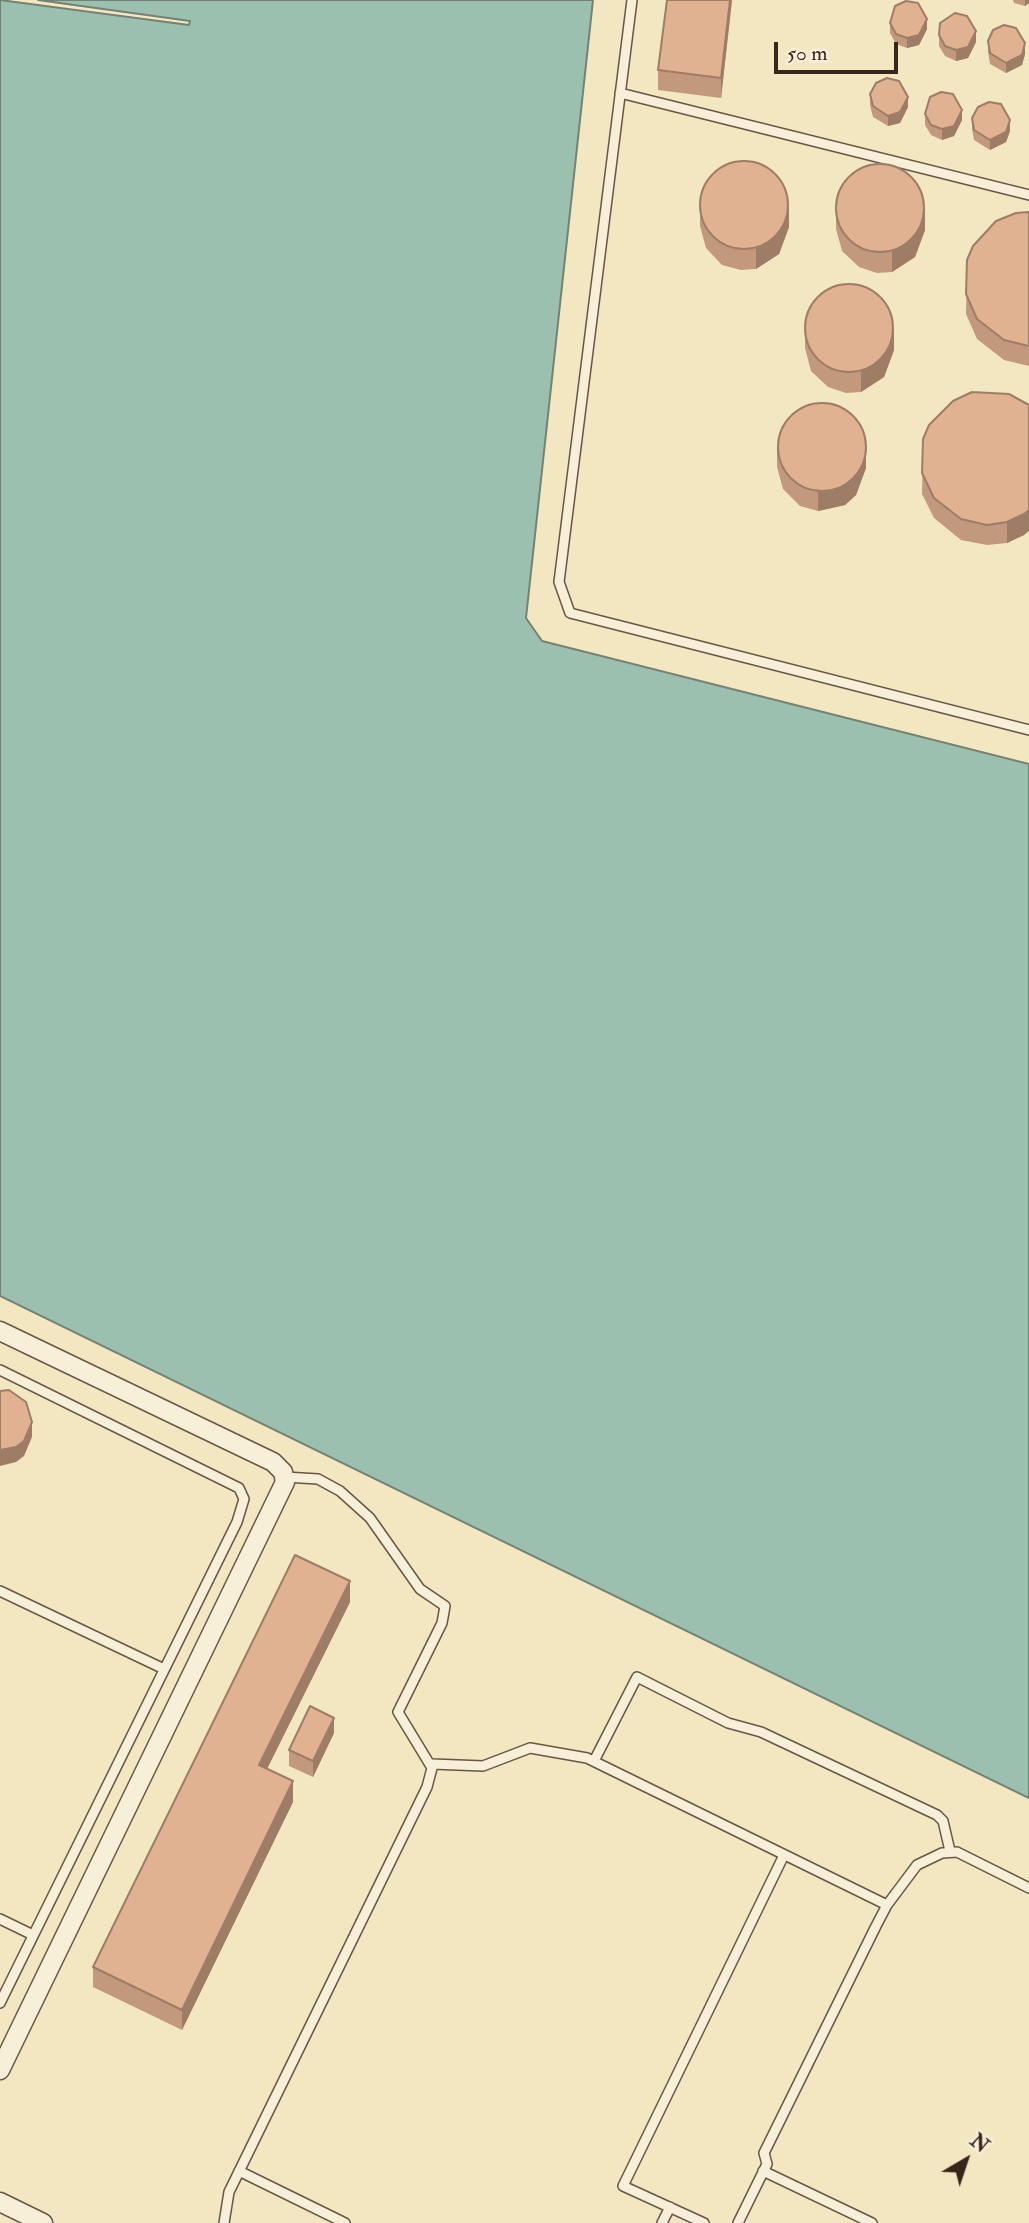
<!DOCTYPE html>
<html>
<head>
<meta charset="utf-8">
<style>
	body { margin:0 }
	#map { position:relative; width:1029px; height:2223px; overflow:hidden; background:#f3e7c2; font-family:"IM FELL Double Pica",serif }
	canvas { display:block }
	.north { position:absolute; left:931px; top:2125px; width:70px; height:70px; -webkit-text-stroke:5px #f7efd7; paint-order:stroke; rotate:39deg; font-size:19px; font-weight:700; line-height:28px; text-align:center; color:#38251b }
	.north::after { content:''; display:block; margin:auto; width:24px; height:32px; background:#38251b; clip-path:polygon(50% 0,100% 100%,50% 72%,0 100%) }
	.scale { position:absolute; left:774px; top:42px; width:124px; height:32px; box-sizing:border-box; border:4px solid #38251b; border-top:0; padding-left:9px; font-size:21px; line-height:24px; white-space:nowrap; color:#38251b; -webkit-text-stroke:5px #f7efd7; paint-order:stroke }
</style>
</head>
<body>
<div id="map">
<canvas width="1029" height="2223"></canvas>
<div class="north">N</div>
<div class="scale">50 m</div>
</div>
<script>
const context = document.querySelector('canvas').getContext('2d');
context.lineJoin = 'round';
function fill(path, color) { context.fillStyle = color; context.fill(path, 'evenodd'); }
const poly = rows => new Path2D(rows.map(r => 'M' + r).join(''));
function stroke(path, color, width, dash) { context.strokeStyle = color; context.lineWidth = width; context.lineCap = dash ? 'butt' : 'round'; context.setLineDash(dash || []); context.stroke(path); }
const water = poly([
	[0,0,189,25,190,21,38,0,593,0,526,618,542,641,1029,764,1029,1798,0,1296,0,0]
]);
fill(water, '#9cc0af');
stroke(water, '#748274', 2);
const service = poly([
	[632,0,559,582,570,613,1029,730],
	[620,93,1029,195],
	[0,1370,239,1488,244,1499,237,1522,0,2003],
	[0,1591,164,1669],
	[594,1761,637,1677,728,1723,761,1732,937,1815,943,1821,950,1851],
	[432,1764,483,1766,530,1748,587,1758,887,1905],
	[0,1919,33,1935],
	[239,2171,345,2223],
	[763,2171,872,2223],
	[224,2223,229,2192,427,1787,432,1768,398,1712,442,1623,445,1606,420,1589,370,1518,340,1491,318,1479,285,1477],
	[662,2223,670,2207],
	[704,2223,623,2186,784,1855],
	[738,2223,767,2164,764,2153,876,1926,887,1905,917,1865,942,1853,957,1852,1029,1888]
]);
const minor = poly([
	[0,1331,273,1462,283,1472,285,1482,0,2070],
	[0,2202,43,2223]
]);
stroke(service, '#675645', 12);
stroke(minor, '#675645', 21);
stroke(service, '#f7efd7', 9);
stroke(minor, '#f7efd7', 18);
fill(poly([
	[732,0,721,98,658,90,658,70],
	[1013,0,1029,0,1029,3,1025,6,1014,3],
	[890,23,927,29,919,45,907,48,896,44,890,33],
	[939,35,976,42,968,58,956,61,945,56,939,46],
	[988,41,1025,54,1022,65,1006,73,990,64,988,52],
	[870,94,908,107,900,123,888,126,873,117,870,105],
	[925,114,962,120,954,136,942,140,931,135,925,125],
	[972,118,1010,131,1006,142,990,150,974,140,972,129],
	[700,206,789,227,779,254,756,269,741,270,722,265,706,248,700,226],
	[836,208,925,230,915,257,892,272,877,273,859,267,842,251,836,229],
	[1029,212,1029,366,1004,360,977,339,966,314,967,260],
	[805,328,894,350,884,377,861,392,846,393,828,387,811,371,805,348],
	[923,439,1024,535,1007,543,987,545,961,540,934,518,922,494],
	[777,447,866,468,856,495,845,505,818,511,800,506,783,489,777,467],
	[350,1602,267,1769,293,1802,182,2030,93,1987,93,1967],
	[334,1733,313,1777,289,1766,289,1750]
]), '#c2997d');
fill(poly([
	[730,0,732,0,721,98,721,78],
	[1025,0,1029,0,1029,3,1025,6],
	[927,19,927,29,919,45,907,48,907,38],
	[976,31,976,42,968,58,956,61,956,50],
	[1025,43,1025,54,1022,65,1006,73,1006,63],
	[908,97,908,107,900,123,888,126,888,116],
	[962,110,962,120,954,136,942,140,942,129],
	[1010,120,1010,131,1006,142,990,150,990,140],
	[789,206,789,227,779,254,756,269,756,248],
	[925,209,925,230,915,257,892,272,892,251],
	[894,329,894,350,884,377,861,392,861,371],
	[866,448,866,468,856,495,845,505,818,511,818,491],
	[1029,510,1029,531,1024,535,1007,543,1007,522],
	[32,1422,32,1437,24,1456,16,1462,0,1466,0,1450],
	[350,1581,350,1602,259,1785,259,1765],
	[334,1718,334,1733,313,1777,313,1761],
	[293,1781,293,1802,182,2030,182,2010]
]), '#9e7d66');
const building = poly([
	[667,0,730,0,721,78,658,70,667,0],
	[906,1,918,3,927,19,919,35,907,38,896,34,890,23,895,6,906,1],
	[955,13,967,16,976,31,968,47,956,50,945,46,939,35,940,23,955,13],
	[1004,25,1016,28,1025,43,1022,55,1006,63,990,53,988,41,993,30,1004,25],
	[887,78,899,81,908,97,900,112,888,116,873,106,870,94,876,83,887,78],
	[941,92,953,94,962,110,954,126,942,129,931,125,925,114,930,97,941,92],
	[989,102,1001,104,1010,120,1006,132,990,140,974,130,972,118,978,107,989,102],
	'700 205a44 44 0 1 1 88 0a44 44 0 1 1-88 0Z',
	'836 208a44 44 0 1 1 88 0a44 44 0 1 1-88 0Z',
	[1029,212,1029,346,1004,340,977,319,966,294,967,260,973,246,996,221,1016,213,1029,212],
	'805 328a44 44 0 1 1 88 0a44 44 0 1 1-88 0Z',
	[972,392,1009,394,1029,405,1029,510,1024,514,1007,522,987,525,961,519,934,498,922,473,923,439,929,425,953,401,972,392],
	'778 447a44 44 0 1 1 88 0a44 44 0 1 1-88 0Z',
	[9,1390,26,1402,32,1422,24,1441,16,1447,0,1450,0,1391,9,1390],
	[295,1555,350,1581,259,1765,293,1781,182,2010,93,1967,295,1555],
	[310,1706,334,1718,313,1761,289,1750,310,1706]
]);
fill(building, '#e1b291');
stroke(building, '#9e7d66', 2);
</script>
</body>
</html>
